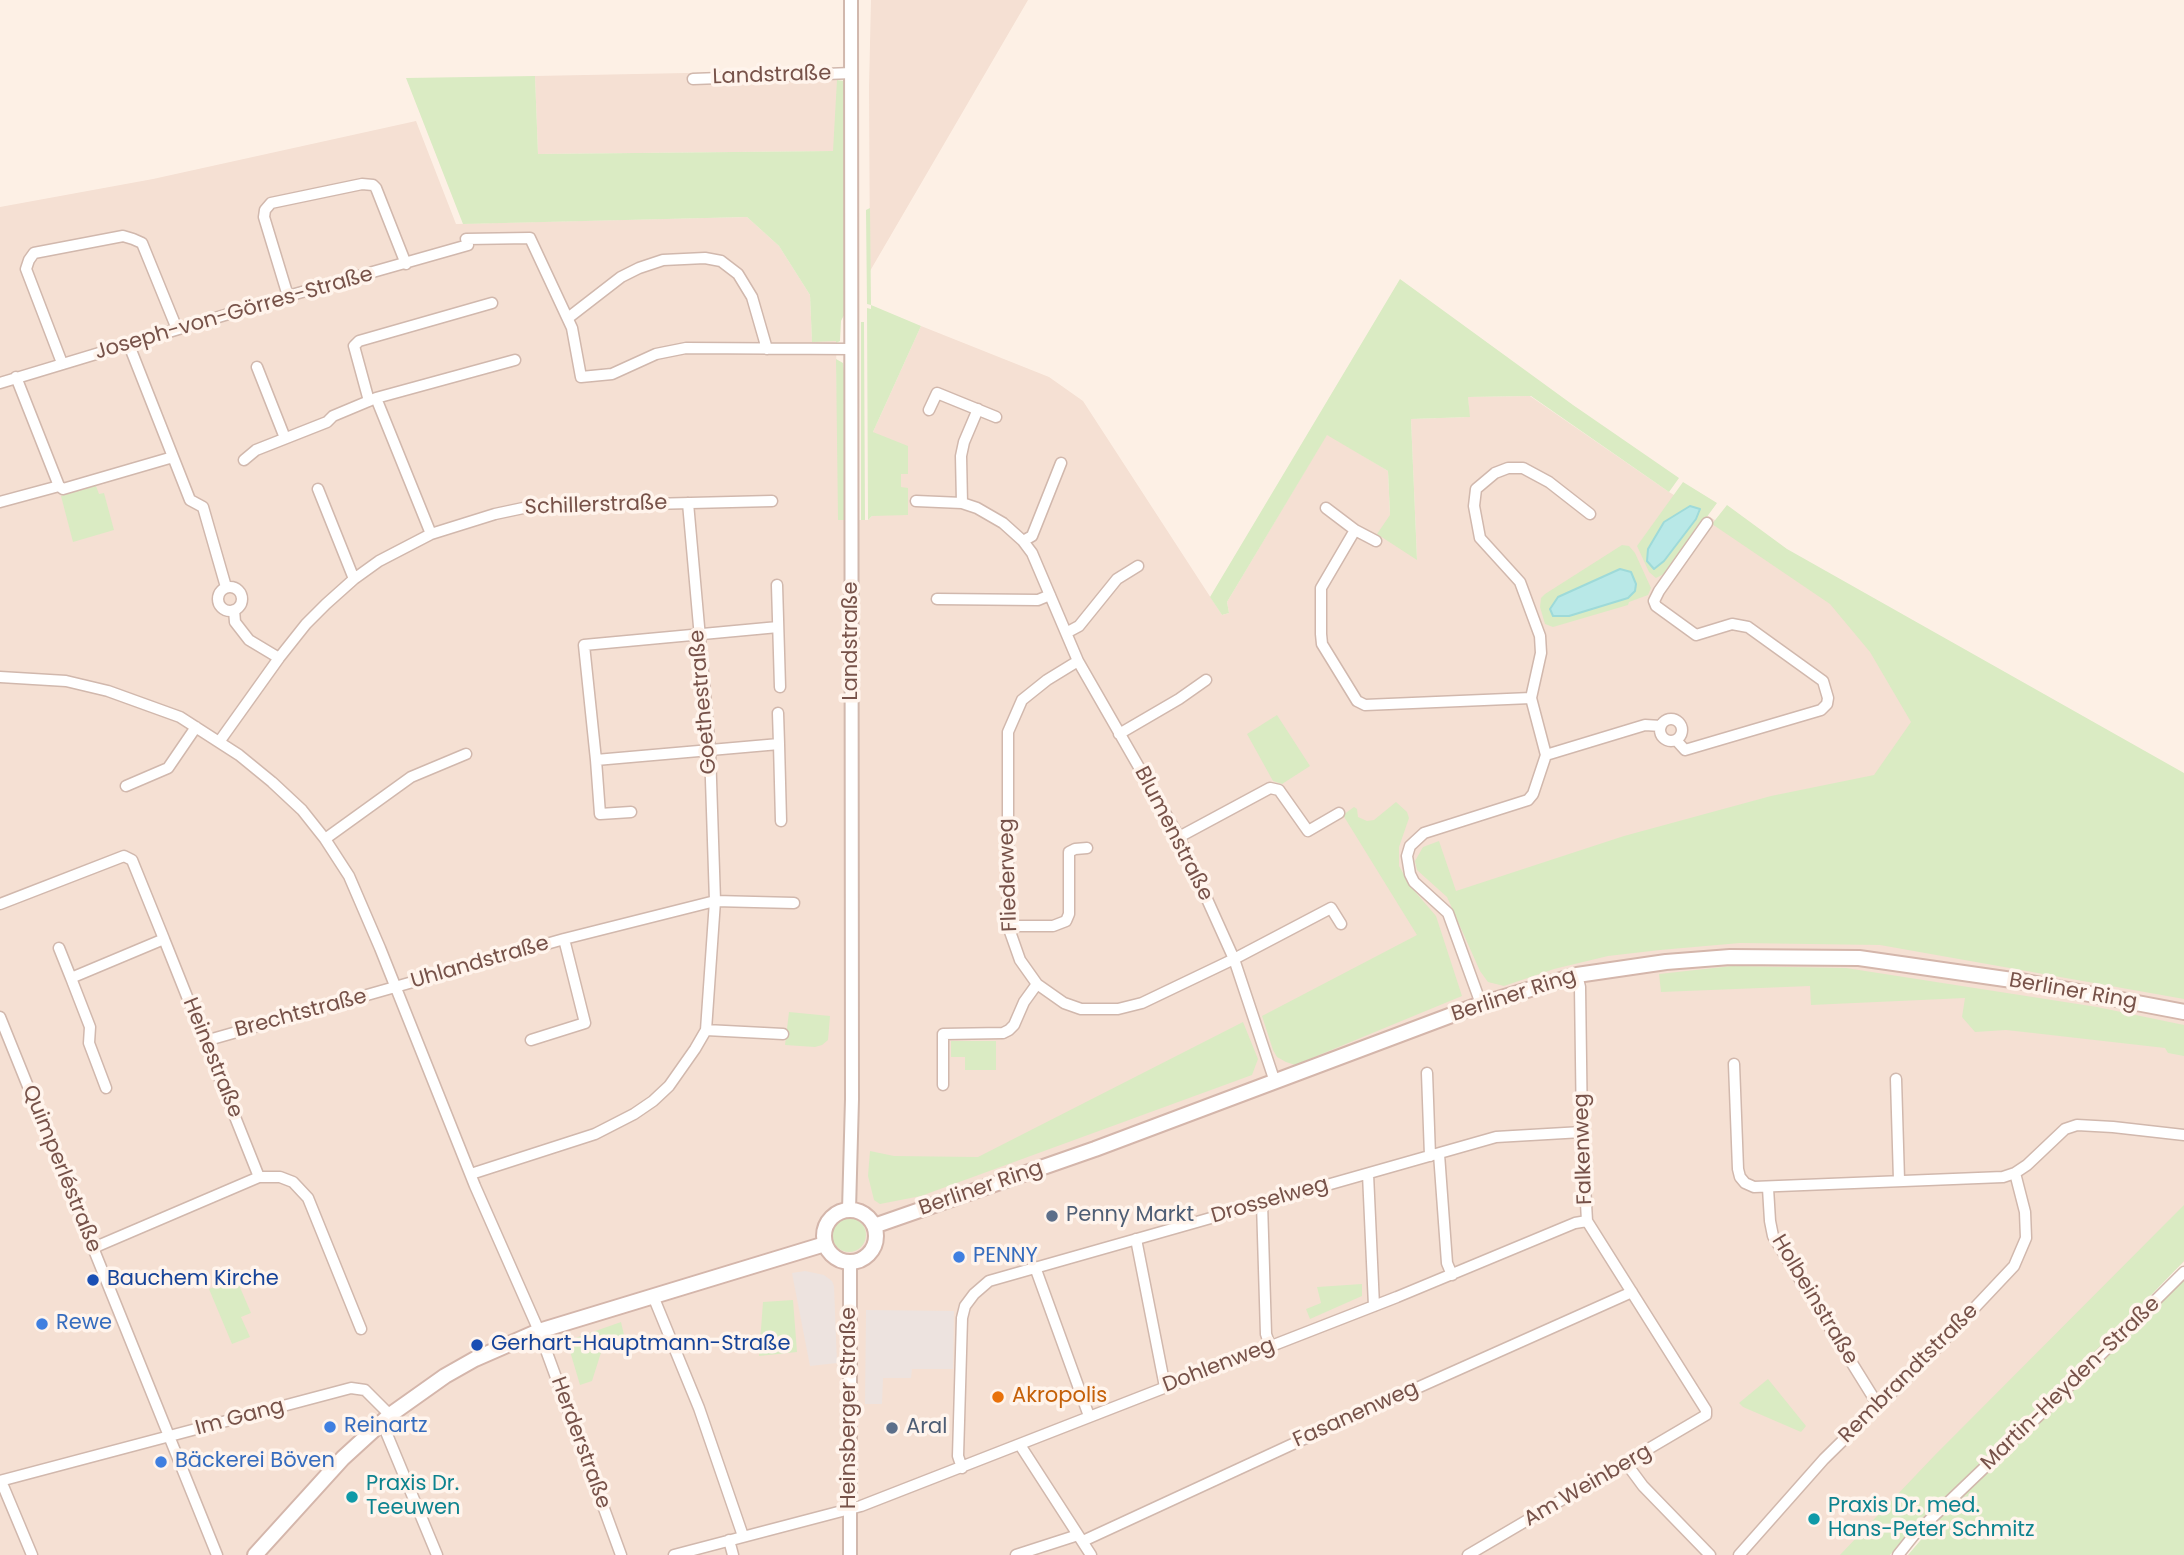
<!DOCTYPE html>
<html>
<head>
<meta charset="utf-8">
<style>
	body { margin:0 }
	canvas { display:block; background:#fdf0e5 }
</style>
</head>
<body>
<canvas width="2184" height="1555"></canvas>
<script>
const context = document.querySelector('canvas').getContext('2d');
context.lineJoin = 'round';
function fill(path, color) { context.fillStyle = color; context.fill(path, 'evenodd'); }
const poly = rows => new Path2D(rows.map(r => 'M' + r).join(''));
function stroke(path, color, width, dash) { context.strokeStyle = color; context.lineWidth = width; context.lineCap = dash ? 'butt' : 'round'; context.setLineDash(dash || []); context.stroke(path); }
function drawText(font, color, halo, rows, align = 'center') {
  context.font = font + ' Poppins,sans-serif'; context.lineWidth = 7; context.setLineDash([]); context.textBaseline = 'middle'; context.strokeStyle = halo; context.fillStyle = color; for (const [text, x, y, turn = 0] of rows) {
    context.save(); context.translate(x, y); context.rotate((+turn || 0) * Math.PI / 180); context.textAlign = isNaN(turn) ? turn : align; if (halo) context.strokeText(text, 0, 0); context.fillText(text, 0, 0); context.restore();
  }
}
fill(poly([
	[871,0,1028,0,870,271,869,87],
	[838,70,834,151,538,154,535,76],
	[416,121,456,224,747,217,779,246,810,295,812,341,836,341,839,520,868,520,901,488,901,474,908,474,873,432,921,326,1049,377,1083,401,1222,615,1229,613,1227,602,1327,434,1388,471,1390,515,1417,559,1411,419,1469,417,1468,397,1530,396,1669,492,2184,806,2184,1262,1903,1514,1885,1555,0,1555,0,207,153,179]
]), '#f5e0d3');
fill(poly([
	[805,1271,824,1275,832,1281,834,1286,837,1363,810,1366,792,1273],
	[866,1310,954,1311,953,1369,912,1369,911,1378,883,1378,882,1404,865,1404]
]), '#ede3df');
fill(poly([
	[535,76,538,154,833,151,837,80,844,81,846,311,841,321,840,341,836,343,836,341,812,342,810,295,779,246,747,217,463,224,406,78],
	[870,208,871,305,921,326,873,432,908,446,908,474,901,474,901,487,908,488,908,515,872,516,868,520,867,308,871,309,871,305,867,304,866,210],
	[1400,279,1573,405,1679,478,1669,492,1531,396,1468,397,1470,417,1411,419,1417,560,1377,534,1390,515,1388,471,1327,435,1227,602,1229,613,1222,615,1210,597],
	[861,322,864,322,865,520,861,520],
	[836,359,843,363,844,372,845,520,838,520],
	[1683,482,1717,503,1666,573,1656,578,1649,572,1637,546],
	[96,486,99,494,104,493,114,530,73,542,61,496],
	[1727,505,1787,549,2184,773,2184,999,1880,945,1740,943,1660,950,1608,956,1554,969,1504,986,1488,982,1480,971,1447,897,1417,870,1415,861,1423,847,1439,841,1456,891,1624,836,1771,796,1874,775,1911,722,1870,652,1830,604,1712,524],
	[1622,545,1629,546,1635,553,1651,588,1648,595,1629,602,1628,605,1553,627,1545,624,1540,607,1541,598,1545,594],
	[1277,715,1310,766,1282,784,1273,781,1247,734],
	[1396,802,1407,812,1409,818,1399,847,1399,866,1411,887,1436,916,1462,996,1295,1065,1286,1062,1277,1057,1273,1050,1262,1016,1417,935,1343,815,1354,807,1357,809,1358,817,1367,821,1374,820],
	[1732,966,1846,968,2097,1007,2184,1025,2184,1056,2168,1053,2165,1048,2033,1033,2006,1030,1975,1032,1962,1017,1965,998,1811,1005,1810,986,1661,992,1659,974],
	[789,1012,830,1016,828,1040,822,1045,815,1047,785,1045],
	[1243,1022,1258,1059,1252,1075,921,1196,880,1204,874,1200,868,1176,870,1151,894,1156,978,1157],
	[951,1041,996,1041,996,1070,965,1070,965,1057,951,1057],
	[2184,1205,2184,1261,2048,1402,1914,1528,1890,1555,1840,1555,1934,1456],
	'832 1235a17 17 0 1 1 34 0a17 17 0 1 1-34 0Z',
	[236,1278,251,1313,241,1317,250,1337,232,1344,209,1289],
	[2184,1278,2184,1555,1908,1555,1942,1515,2032,1430],
	[1362,1284,1362,1296,1310,1319,1306,1309,1321,1303,1317,1287],
	[793,1300,797,1352,759,1356,763,1302],
	[621,1322,624,1335,604,1343,592,1381,580,1385,567,1341],
	[1768,1379,1806,1426,1801,1432,1743,1407,1739,1403]
]), '#daebc3');
const water = poly([
	[1690,506,1700,509,1696,519,1664,561,1654,569,1647,561,1648,549,1664,522,1690,506],
	[1620,569,1631,572,1636,584,1635,591,1628,598,1569,616,1553,616,1550,609,1558,597,1620,569]
]);
fill(water, '#b8e8e7');
stroke(water, '#9edad9', 2);
const minor = poly([
	[693,79,852,73],
	[466,239,530,238,572,328,581,377,612,374,656,354,686,348,851,349],
	[288,296,264,217,265,210,271,203,362,184,373,185,376,188,406,264],
	[568,318,621,277,639,268,663,260,705,258,721,261,738,274,752,297,767,349],
	[129,345,190,500,203,507,226,587],
	[62,363,26,269,29,260,34,253,123,236,133,239,142,243,177,329],
	[257,367,285,438],
	[16,377,59,486,63,489,173,457],
	[0,383,288,296,468,245],
	[376,398,515,360],
	[369,401,354,346,359,341,492,303],
	[929,410,937,393,996,417],
	[244,460,256,450,327,422,333,416,376,398,431,534],
	[318,489,354,579],
	[916,501,962,503,977,508,1003,523,1023,541,1032,553,1078,661,1179,837,1234,959,1275,1082],
	[0,502,59,486],
	[962,503,961,456,964,442,978,409],
	[1326,508,1355,530,1376,541],
	[1355,530,1321,588,1321,634,1322,644,1357,701,1365,705,1531,698],
	[1023,541,1032,536,1061,463],
	[777,585,780,687],
	'218 599a12 12 0 1 1 24 0a12 12 0 1 1-24 0Z',
	[937,599,1038,600,1050,595],
	[234,610,235,622,249,640,279,658],
	[778,627,584,645,596,760,779,744,778,713],
	[1066,633,1079,626,1117,579,1138,566],
	[1078,661,1047,680,1022,700,1008,732,1008,926,1020,960,1037,984,1064,1003,1081,1009,1118,1009,1142,1003,1234,959,1331,908,1341,924],
	[0,677,66,681,108,691,180,717,239,755,272,782,302,810,325,839,349,876,380,948,475,1186,539,1331,621,1555],
	'1660 730a11 11 0 1 1 22 0a11 11 0 1 1-22 0Z',
	[1119,734,1179,699,1206,680],
	[1676,740,1685,750,1821,710,1827,704,1828,698,1823,681,1748,627,1732,624,1696,635,1656,606,1654,601,1659,591,1707,523],
	[219,742,279,658,306,624,326,604,354,579,379,561,431,534,495,514,528,507,772,501],
	[779,744,781,821],
	[1546,755,1645,725,1661,726],
	[596,760,600,814,631,812],
	[126,786,168,768,196,727],
	[1179,837,1270,788,1279,790,1308,831,1339,813],
	[325,839,411,777,466,754],
	[0,904,124,856,132,860,164,939,71,978,90,1027,89,1043,106,1088],
	[1008,926,1053,926,1066,921,1069,914,1069,852,1075,849,1087,848],
	[59,948,71,978],
	[1481,1004,1448,913,1414,882,1410,874,1407,856,1410,846,1424,833,1528,800,1533,794,1546,755,1531,698,1541,653,1540,636,1520,582,1480,538,1474,506,1476,489,1495,473,1508,468,1523,468,1549,482,1590,514],
	[0,1017,217,1555],
	[706,1030,783,1034],
	[531,1040,585,1023,564,939],
	[205,1041,564,939,715,901,794,903],
	[1734,1064,1738,1169,1740,1177,1745,1183,1754,1187,2003,1177,2015,1173,2027,1165,2065,1129,2077,1125,2113,1127,2184,1135],
	[1427,1073,1430,1156],
	[1896,1079,1899,1180],
	[943,1085,943,1034,1003,1033,1009,1030,1014,1025,1024,1002,1037,984],
	[1439,1154,1447,1263,1452,1275],
	[471,1174,595,1134,634,1114,653,1101,669,1086,695,1049,706,1030,715,901,710,750,688,503],
	[1368,1174,1374,1306],
	[259,1177,280,1177,293,1182,308,1198,361,1329],
	[1768,1188,1770,1221,1773,1236,1878,1405],
	[1262,1203,1266,1334,1270,1346],
	[1136,1239,1165,1387],
	[93,1248,259,1177,164,939],
	[1035,1267,1089,1416],
	[653,1296,699,1408,743,1536],
	[380,1424,386,1432,437,1555],
	[1020,1445,1091,1555],
	[1626,1463,1643,1486,1710,1555],
	[962,1468,958,1456,962,1318,965,1306,974,1294,989,1281,1496,1137,1582,1132],
	[0,1481,351,1388,365,1390,390,1415],
	[1,1481,32,1555],
	[729,1540,733,1555],
	[1083,1541,1334,1425,1632,1292],
	[674,1555,861,1506,1397,1297,1575,1223,1587,1221],
	[1016,1555,1078,1535],
	[1468,1555,1706,1415,1706,1410,1587,1221,1582,1132,1580,987,1577,975],
	[1739,1555,1824,1459,1931,1354,2014,1266,2026,1238,2025,1212,2015,1173],
	[1898,1555,1914,1535,2053,1402,2184,1272]
]);
const tertiary = poly([
	[849,1210,852,1099,851,0],
	[850,1262,850,1555]
]);
const secondary = poly([
	'824 1236a26 26 0 1 1 52 0a26 26 0 1 1-52 0Z',
	[874,1226,1095,1149,1481,1004,1577,975,1666,962,1730,957,1859,958,2026,982,2184,1012],
	[255,1555,343,1458,390,1415,445,1376,475,1359,539,1331,825,1244]
]);
stroke(minor, '#d1b8ad', 13);
stroke(tertiary, '#d1b8ad', 16);
stroke(secondary, '#d4b6ab', 18);
stroke(minor, '#fff', 10);
stroke(tertiary, '#fff', 12);
stroke(secondary, '#fff', 14);
for (const [x, y, r, color] of [
	[1052,1216,7,"#5c6f8a"],
	[959,1257,7,"#3f7fe0"],
	[93,1280,7,"#1a4fb4"],
	[42,1324,7,"#3f7fe0"],
	[477,1345,7,"#1a4fb4"],
	[998,1397,7,"#e8710a"],
	[330,1427,7,"#3f7fe0"],
	[892,1428,7,"#5c6f8a"],
	[161,1462,7,"#3f7fe0"],
	[352,1497,7,"#0f9aa8"],
	[1814,1519,7,"#0f9aa8"]
]) { const dot = new Path2D(); dot.arc(x, y, r, 0, 2 * Math.PI); context.fillStyle = color; context.fill(dot); stroke(dot, '#fff4ec', 2.5); }
drawText('21px', '#775249', '#fff4ec', [
	["Landstraße",772,76,-2],
	["Joseph-von-Görres-Straße",234,314,-16],
	["Schillerstraße",596,506,-2],
	["Landstraße",852,641,-90],
	["Goethestraße",704,702,-95],
	["Blumenstraße",1173,834,63],
	["Fliederweg",1009,875,-92],
	["Uhlandstraße",480,963,-16],
	["Berliner Ring",2073,992,10],
	["Berliner Ring",1514,996,-18],
	["Brechtstraße",301,1014,-15],
	["Heinestraße",212,1058,68],
	["Falkenweg",1584,1149,-92],
	["Quimperléstraße",61,1169,68],
	["Berliner Ring",981,1189,-19],
	["Drosselweg",1270,1201,-16],
	["Holbeinstraße",1814,1300,59],
	["Dohlenweg",1219,1366,-21],
	["Rembrandtstraße",1909,1374,-45],
	["Martin-Heyden-Straße",2071,1384,-44],
	["Heinsberger Straße",850,1408,-90],
	["Fasanenweg",1356,1415,-24],
	["Im Gang",240,1418,-15],
	["Herderstraße",580,1443,70],
	["Am Weinberg",1588,1486,-30]
]);
drawText('21px', '#4e5e75', '#fff4ec', [
	["Penny Markt",1066,1216],
	["Aral",906,1428]
], 'left');
drawText('21px', '#366cbe', '#fff4ec', [
	["PENNY",973,1257],
	["Rewe",56,1324],
	["Reinartz",344,1427],
	["Bäckerei Böven",175,1462]
], 'left');
drawText('21px', '#164399', '#fff4ec', [
	["Bauchem Kirche",107,1280],
	["Gerhart-Hauptmann-Straße",491,1345]
], 'left');
drawText('21px', '#c56008', '#fff4ec', [
	["Akropolis",1012,1397]
], 'left');
drawText('21px', '#0d838f', '#fff4ec', [
	["Praxis Dr.",366,1485],
	["Teeuwen",366,1509],
	["Praxis Dr. med.",1828,1507],
	["Hans-Peter Schmitz",1828,1531]
], 'left');
</script>
</body>
</html>
